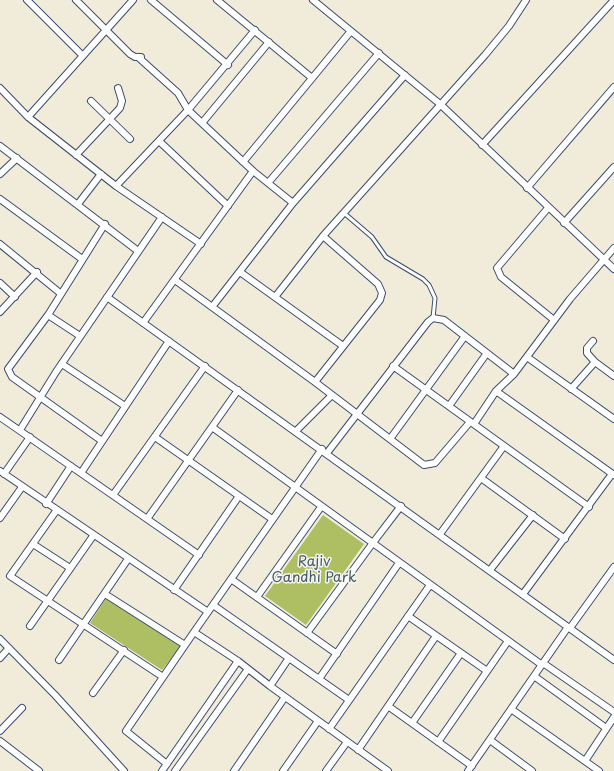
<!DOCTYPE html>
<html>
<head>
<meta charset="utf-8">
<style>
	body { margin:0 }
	canvas { display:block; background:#f1ecda }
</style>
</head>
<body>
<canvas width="614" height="771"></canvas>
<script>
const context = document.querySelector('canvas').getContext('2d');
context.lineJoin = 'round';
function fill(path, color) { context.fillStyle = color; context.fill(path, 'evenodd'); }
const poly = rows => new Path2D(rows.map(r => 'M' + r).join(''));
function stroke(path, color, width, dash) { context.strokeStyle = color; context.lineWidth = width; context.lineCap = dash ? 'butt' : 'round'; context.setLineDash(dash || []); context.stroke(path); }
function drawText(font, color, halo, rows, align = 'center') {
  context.font = font + ' "Playpen Sans",sans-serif'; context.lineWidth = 3; context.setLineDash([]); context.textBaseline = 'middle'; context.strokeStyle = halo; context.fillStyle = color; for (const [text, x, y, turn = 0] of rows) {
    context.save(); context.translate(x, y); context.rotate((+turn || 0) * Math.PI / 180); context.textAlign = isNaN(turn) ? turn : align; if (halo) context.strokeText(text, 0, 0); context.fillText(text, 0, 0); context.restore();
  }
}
fill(poly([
	[323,515,364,544,306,625,265,596],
	[107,597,181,646,162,670,90,623]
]), '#adbf62');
const service = poly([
	[344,213,372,237,386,257,423,279,429,285,435,298,433,318]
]);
const minor = poly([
	[27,0,83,56],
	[76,0,130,54,135,57,141,57],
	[151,0,228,65],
	[217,0,312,78],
	[313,0,440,104,614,269],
	[138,57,178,93,188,110,253,171,293,203],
	[0,88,28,117,116,186,201,244],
	[91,101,130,139],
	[28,117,133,0],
	[202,123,269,42],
	[159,141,228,206],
	[482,145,614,0],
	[0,146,138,251],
	[76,155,120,108,122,101,118,88],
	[243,162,351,31],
	[0,174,17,158],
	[268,183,379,53],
	[116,186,188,110,255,30],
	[527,188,614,87],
	[0,199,82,259],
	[78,204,101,174],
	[548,208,497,268,501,277,554,320],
	[564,223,614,167],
	[0,244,60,293],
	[240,272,343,346],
	[175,280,315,382,424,465,435,463,470,422],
	[0,283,15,297],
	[107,297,614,660],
	[275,297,323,236,485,55,509,26,526,0],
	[212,307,293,203,405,75],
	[0,312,37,272],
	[48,315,80,336],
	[143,323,253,171],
	[593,341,587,348,587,353,595,362,614,376],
	[527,357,614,419],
	[62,364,125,406],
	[393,366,589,507],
	[315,382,380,300,382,293,378,284,323,236],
	[571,389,595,362],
	[496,391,614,475],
	[449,406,487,353],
	[0,417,199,555],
	[474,424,496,391,514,374,570,299,614,248],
	[212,427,542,665],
	[20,430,56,372,162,217],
	[296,431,332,395],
	[155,437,272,519],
	[390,439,465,336],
	[102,441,12,377,8,369,48,315,105,224],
	[322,449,194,632,238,661,270,686,388,771],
	[327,453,428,322,433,318,444,320,514,374],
	[0,471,208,612],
	[81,473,169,341],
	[4,474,30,437],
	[481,478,565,539],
	[113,495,205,366],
	[46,504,71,466],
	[56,511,10,576,163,677],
	[0,518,22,487],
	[147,519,238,390],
	[440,534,504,446],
	[33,544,70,568],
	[490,570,533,515],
	[231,579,337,654],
	[174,590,239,496],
	[105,594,185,645],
	[523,594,612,474],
	[257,597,321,507],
	[213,605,349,700],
	[408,616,487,671],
	[30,626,93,536],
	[570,628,614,567],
	[307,633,372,544,401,506],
	[0,639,55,695,124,771],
	[0,658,9,648],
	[59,660,128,559],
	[543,663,614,712],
	[534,676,606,728],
	[319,679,399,563],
	[270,686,289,658],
	[93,693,124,650],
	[388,706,472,766],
	[511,709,599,771],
	[412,723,461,653],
	[329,729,430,585],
	[0,731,22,708],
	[490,740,532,771],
	[0,741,39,771],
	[438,742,508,641],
	[358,750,436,636],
	[585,761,614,717],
	[167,764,126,731,194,632],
	[162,771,238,661],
	[175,771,248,669],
	[234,771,285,697],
	[283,771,318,721],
	[326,771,347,742],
	[468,771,568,627]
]);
stroke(service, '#3b4b71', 5);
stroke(minor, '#3b4b71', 8);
stroke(service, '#fff', 3);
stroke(minor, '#fff', 6);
drawText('14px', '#475a5f', '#f6f6f2', [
	["Rajiv",314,562],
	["Gandhi Park",314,578]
]);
</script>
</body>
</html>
